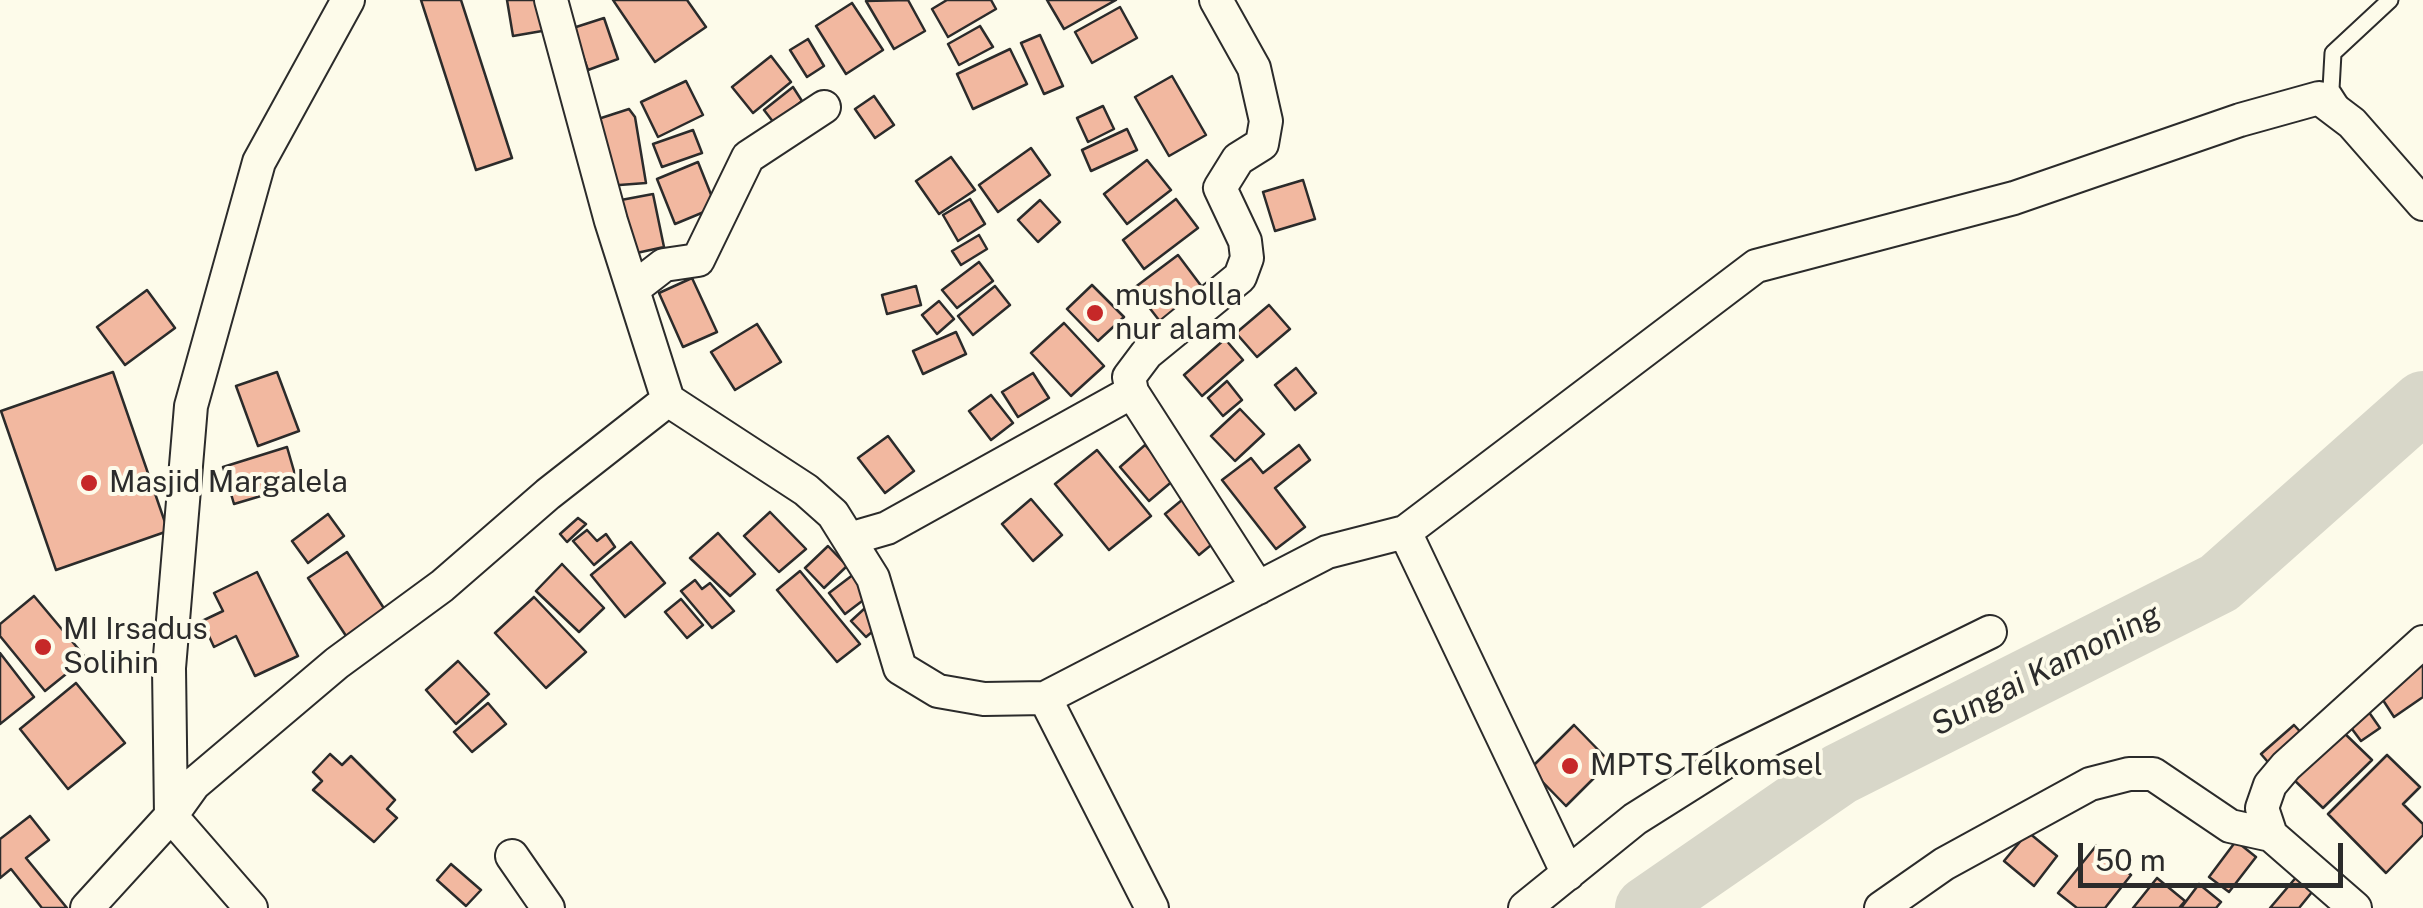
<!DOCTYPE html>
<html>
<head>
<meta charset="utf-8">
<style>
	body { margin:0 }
	#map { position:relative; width:2423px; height:908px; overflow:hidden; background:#fdfbea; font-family:"Public Sans",sans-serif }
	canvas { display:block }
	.scale { position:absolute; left:2078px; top:843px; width:265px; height:45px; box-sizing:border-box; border:5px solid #2b2b2b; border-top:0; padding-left:12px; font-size:30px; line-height:35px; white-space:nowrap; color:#2b2b2b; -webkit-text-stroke:8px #fdfbea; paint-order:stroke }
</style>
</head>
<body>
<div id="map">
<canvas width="2423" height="908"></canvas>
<div class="scale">50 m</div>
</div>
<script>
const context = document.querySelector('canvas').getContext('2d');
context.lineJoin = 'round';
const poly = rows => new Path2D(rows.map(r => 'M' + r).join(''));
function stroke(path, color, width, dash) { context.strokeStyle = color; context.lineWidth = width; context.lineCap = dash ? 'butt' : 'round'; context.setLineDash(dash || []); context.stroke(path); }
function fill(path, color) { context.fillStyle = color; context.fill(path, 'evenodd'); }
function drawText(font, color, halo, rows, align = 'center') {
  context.font = font + ' "Public Sans",sans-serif'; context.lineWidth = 8; context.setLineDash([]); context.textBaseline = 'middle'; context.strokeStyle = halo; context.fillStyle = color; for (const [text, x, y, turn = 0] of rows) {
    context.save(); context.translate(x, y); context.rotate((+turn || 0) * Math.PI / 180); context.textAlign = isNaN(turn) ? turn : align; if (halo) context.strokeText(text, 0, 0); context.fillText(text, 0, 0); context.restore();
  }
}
stroke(poly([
	[1646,908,1840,774,2219,583,2423,402]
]), '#d8d7c9', 62);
const building = poly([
	[421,0,461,0,512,158,476,170,421,0],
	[507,0,544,0,548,30,513,36,507,0],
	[613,0,687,0,706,27,655,62,613,0],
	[908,0,925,31,894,49,866,1,908,0],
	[947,0,991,0,996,9,948,37,932,9,947,0],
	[1047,0,1116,0,1064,29,1047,0],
	[852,3,883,50,846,74,816,26,852,3],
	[1120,7,1137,38,1092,63,1075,32,1120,7],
	[604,18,618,59,588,70,573,28,604,18],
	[980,26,993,47,959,65,948,44,980,26],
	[1040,35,1063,86,1044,94,1021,43,1040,35],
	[808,39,824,66,807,77,790,50,808,39],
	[1010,49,1027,84,973,109,957,74,1010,49],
	[771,56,791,82,753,113,732,87,771,56],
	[1172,76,1206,135,1169,156,1135,97,1172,76],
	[686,81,703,115,658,137,641,102,686,81],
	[793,87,802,101,774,123,764,110,793,87],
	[874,96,894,125,875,138,855,109,874,96],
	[1103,106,1114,129,1088,142,1077,118,1103,106],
	[629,109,635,117,646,183,606,186,595,120,629,109],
	[1127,129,1137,150,1091,171,1082,150,1127,129],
	[693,130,702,153,662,167,653,144,693,130],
	[1031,148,1050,175,998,212,979,185,1031,148],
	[951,157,975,190,939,214,916,181,951,157],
	[1147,160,1171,190,1127,224,1104,194,1147,160],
	[698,162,716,207,675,224,657,179,698,162],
	[1303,180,1315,219,1275,231,1263,192,1303,180],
	[653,194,664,247,632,254,621,200,653,194],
	[970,199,985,224,958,241,943,215,970,199],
	[1176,199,1198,228,1144,269,1123,240,1176,199],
	[1040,200,1060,222,1038,242,1018,220,1040,200],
	[979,235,987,249,961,265,952,251,979,235],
	[1178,255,1205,291,1162,324,1134,288,1178,255],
	[979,262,993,281,957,308,942,290,979,262],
	[692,278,717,332,683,347,659,293,692,278],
	[1092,285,1124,317,1098,341,1067,309,1092,285],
	[916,286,921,305,887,314,882,295,916,286],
	[995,286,1010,305,973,335,958,316,995,286],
	[147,290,175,328,125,365,97,327,147,290],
	[939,301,954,319,937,334,922,315,939,301],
	[1269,305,1290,329,1257,357,1236,333,1269,305],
	[1064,323,1104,366,1071,396,1031,353,1064,323],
	[757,324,781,362,735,390,711,352,757,324],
	[956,332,966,354,923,374,913,351,956,332],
	[1225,339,1243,360,1202,396,1184,375,1225,339],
	[1296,368,1316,393,1295,410,1275,385,1296,368],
	[113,372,168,531,56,570,1,411,113,372],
	[277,372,299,431,258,446,236,386,277,372],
	[1033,373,1049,398,1018,417,1002,392,1033,373],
	[1227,381,1242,400,1223,416,1208,398,1227,381],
	[991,395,1013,423,991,440,969,411,991,395],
	[1240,409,1264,434,1235,461,1211,436,1240,409],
	[888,436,914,471,885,493,858,458,888,436],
	[1145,445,1175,479,1149,501,1120,467,1145,445],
	[1299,445,1310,460,1275,488,1305,527,1276,549,1222,480,1251,458,1263,473,1299,445],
	[287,447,298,485,234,504,223,467,287,447],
	[1097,450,1151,516,1109,550,1055,484,1097,450],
	[1188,495,1222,536,1199,555,1165,514,1188,495],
	[1031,499,1062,535,1033,561,1002,524,1031,499],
	[770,512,806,549,779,572,744,536,770,512],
	[328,514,344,536,308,563,292,541,328,514],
	[578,518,586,524,567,542,560,534,578,518],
	[587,530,597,541,606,534,615,547,594,565,573,541,587,530],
	[718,533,755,574,730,596,690,558,718,533],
	[631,542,665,583,625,617,591,575,631,542],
	[828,546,847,566,824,588,805,568,828,546],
	[347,552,391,619,352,645,308,578,347,552],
	[562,564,604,608,579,632,536,591,562,564],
	[800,571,860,644,837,662,777,590,800,571],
	[257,572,298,656,255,676,236,636,214,647,202,621,223,611,214,593,257,572],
	[854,574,870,595,845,614,829,593,854,574],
	[695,580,702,589,710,583,734,611,712,628,681,591,695,580],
	[34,596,86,658,45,691,0,636,0,624,34,596],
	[534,597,586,652,546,688,495,633,534,597],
	[681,599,703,625,687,638,665,612,681,599],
	[864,609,879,626,866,637,851,621,864,609],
	[0,653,34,697,0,724,0,653],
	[458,661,489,694,456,724,426,690,458,661],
	[2423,664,2423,697,2394,717,2379,694,2423,664],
	[76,683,125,743,68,789,20,729,76,683],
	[488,703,506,724,472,752,454,732,488,703],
	[2366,708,2380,728,2361,741,2346,721,2366,708],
	[1574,725,1610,762,1566,806,1530,769,1574,725],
	[2294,725,2307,739,2273,768,2261,754,2294,725],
	[2338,727,2372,760,2323,808,2290,776,2338,727],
	[330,754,342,765,351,756,395,800,387,809,397,818,374,842,313,790,322,781,313,772,330,754],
	[2387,755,2420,787,2403,804,2423,824,2423,835,2386,873,2328,814,2387,755],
	[30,816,49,840,26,858,67,908,42,908,11,869,0,878,0,839,30,816],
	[2028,832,2057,856,2034,886,2004,861,2028,832],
	[2236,841,2256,857,2229,892,2209,877,2236,841],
	[2096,846,2131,875,2105,908,2077,908,2058,893,2096,846],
	[451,864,481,890,466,906,437,880,451,864],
	[2304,868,2321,881,2299,908,2270,908,2304,868],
	[2157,878,2185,901,2179,908,2133,908,2157,878],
	[2199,884,2221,902,2216,908,2181,908,2199,884]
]);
fill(building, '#f2b8a0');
stroke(building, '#2b2b2b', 2.5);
const service = poly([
	[2340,103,2331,89,2333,53,2390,0]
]);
const minor = poly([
	[551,0,611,221,668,400],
	[1216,0,1254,68,1266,121,1262,144,1238,159,1220,188,1245,241,1247,258,1240,277,1147,353,1129,377,1132,392,1258,588],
	[633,289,664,265,698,260,748,157,824,107],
	[1405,532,1568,874],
	[849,539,887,528,1132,392],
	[1045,698,1152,908],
	[512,856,548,908],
	[87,908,171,816,169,668,191,406,259,162,348,0],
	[251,908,171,816,194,784,337,663,442,586,548,494,668,400,806,490,833,514,873,578,900,668,938,691,984,699,1045,698,1327,552,1405,532,1756,266,2014,198,2240,120,2319,98,2352,123,2423,204],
	[1525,908,1635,819,1727,761,1990,632],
	[1881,908,1944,864,2090,784,2129,774,2153,774,2230,826,2271,835],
	[2355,908,2271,835,2262,808,2270,785,2286,766,2423,642]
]);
stroke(service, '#2b2b2b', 19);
stroke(minor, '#2b2b2b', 36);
stroke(service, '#fdfbea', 15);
stroke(minor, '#fdfbea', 32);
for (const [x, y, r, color] of [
	[1095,313,10,"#c62828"],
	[89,483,10,"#c62828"],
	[43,647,10,"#c62828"],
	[1570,766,10,"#c62828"]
]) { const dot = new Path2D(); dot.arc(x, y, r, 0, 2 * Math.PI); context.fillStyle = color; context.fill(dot); stroke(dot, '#fdfbea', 4); }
drawText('30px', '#2b2b2b', '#fdfbea', [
	["musholla",1115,296],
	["nur alam",1115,330],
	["Masjid Margalela",109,483],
	["MI Irsadus",63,630],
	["Solihin",63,664],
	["MPTS Telkomsel",1590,766]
], 'left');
drawText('italic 32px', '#2b2b2b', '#fdfbea', [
	["Sungai Kamoning",2046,670,-27]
]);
</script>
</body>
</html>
